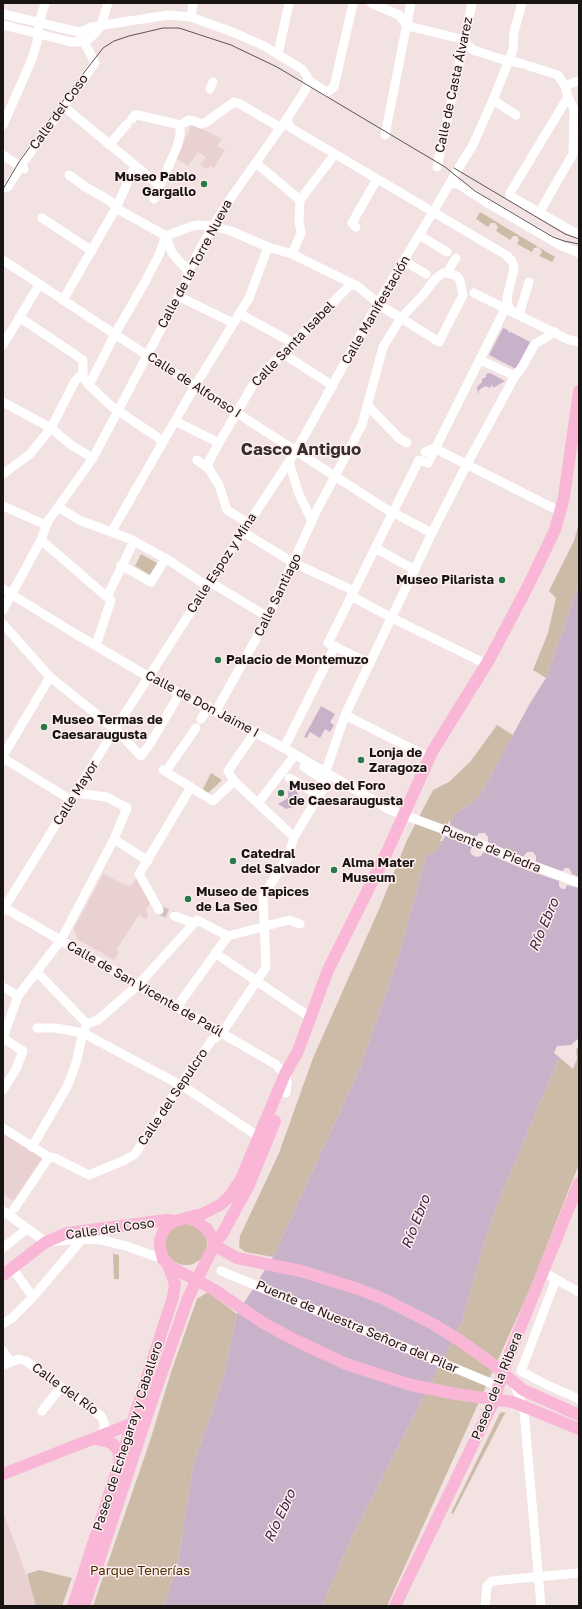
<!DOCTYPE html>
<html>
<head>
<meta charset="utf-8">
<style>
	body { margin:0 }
	#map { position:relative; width:582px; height:1609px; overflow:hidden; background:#f2e2e2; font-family:"Golos Text",sans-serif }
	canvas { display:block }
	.frame { position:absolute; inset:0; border:4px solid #191414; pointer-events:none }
</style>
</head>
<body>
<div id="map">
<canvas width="582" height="1609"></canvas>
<div class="frame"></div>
</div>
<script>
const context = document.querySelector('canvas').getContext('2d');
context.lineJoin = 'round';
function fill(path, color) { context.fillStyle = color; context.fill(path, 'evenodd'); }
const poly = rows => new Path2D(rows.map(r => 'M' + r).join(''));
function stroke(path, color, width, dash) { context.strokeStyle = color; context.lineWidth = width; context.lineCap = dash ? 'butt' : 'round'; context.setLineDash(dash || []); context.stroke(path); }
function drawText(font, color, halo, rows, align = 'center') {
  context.font = font + ' "Golos Text",sans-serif'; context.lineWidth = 3; context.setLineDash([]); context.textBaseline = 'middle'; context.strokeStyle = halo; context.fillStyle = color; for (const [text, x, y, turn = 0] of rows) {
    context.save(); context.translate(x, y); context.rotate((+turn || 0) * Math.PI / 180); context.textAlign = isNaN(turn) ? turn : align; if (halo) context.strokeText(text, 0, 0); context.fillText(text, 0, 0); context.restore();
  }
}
fill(poly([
	[192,124,222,139,217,146,225,150,214,168,210,165,207,169,200,165,206,157,198,152,188,166,176,158],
	[103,874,130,887,137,877,152,901,146,909,147,913,149,913,146,919,139,915,116,950,119,952,114,960,77,939,74,928],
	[3,1133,45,1160,16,1203,3,1193],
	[3,1511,33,1593,37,1606,3,1606]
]), '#e9d1d1');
fill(poly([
	[480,212,555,257,552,262,539,256,542,252,539,247,534,248,532,252,517,244,519,240,517,236,513,236,510,240,496,231,498,227,495,223,491,223,488,227,476,219],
	[579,522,579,583,546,678,533,670,548,633,556,598,549,591,574,541],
	[141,554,157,563,150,575,135,566],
	[497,725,513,735,479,797,455,814,437,851,426,856,399,955,360,1068,273,1257,245,1252,239,1247,240,1236,279,1153,313,1058,380,907,407,840,433,790,449,782,470,762],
	[211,773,222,780,207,794,202,791],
	[579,1047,579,1164,529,1291,387,1606,322,1606,353,1535,462,1322,483,1246,497,1205,559,1057,573,1069,577,1059,576,1049],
	'165 1244a21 21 0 1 1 42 0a21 21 0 1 1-42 0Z',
	[113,1254,119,1255,119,1279,114,1279],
	[208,1292,237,1314,224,1375,193,1466,178,1562,164,1606,93,1606,150,1441,172,1369,197,1299],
	[502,1412,506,1413,504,1415,453,1514,451,1513,500,1413],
	[39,1570,72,1578,62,1606,36,1606,27,1574]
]), '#ccbba7');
fill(poly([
	[503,328,508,330,509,333,511,332,530,342,516,369,489,355],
	[490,373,505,381,493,388,492,384,490,388,485,386,479,390,478,395,477,387,482,382,482,379,486,377,486,374],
	[579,583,579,1038,571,1045,557,1046,554,1053,559,1057,497,1205,483,1246,462,1322,353,1535,322,1606,164,1606,178,1562,193,1466,224,1375,237,1314,273,1257,360,1068,399,955,426,856,437,851,455,814,479,797,529,705,546,678],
	[321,706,335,714,330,722,334,725,330,732,325,729,320,738,310,732,307,738,304,737],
	[288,786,297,791,299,798,298,802,293,807,286,809,278,804,288,798]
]), '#c8b2ca');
fill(poly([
	[450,819,450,825,476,837,479,833,485,833,488,837,488,842,523,857,527,852,533,852,536,856,536,862,562,871,565,868,569,868,572,874,579,877,579,888,567,885,565,889,562,889,559,886,559,881,521,868,483,852,481,856,477,857,472,855,470,851,472,847,445,836,442,841,440,841]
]), '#f2e2e2');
stroke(poly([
	[159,910,174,916]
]), '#d1c3c3', 9, [9, 4.5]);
stroke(poly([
	[371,3,399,15,405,23,412,27,461,39,473,50,501,59,524,64],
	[3,14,79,32,85,30,91,27,168,15,191,17,235,33,264,46,302,69,307,76,308,81,306,89,288,117,228,202,213,226,188,271,189,276,93,458,48,521,41,540,3,610],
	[191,17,193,3],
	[3,25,71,42,81,42,89,39,97,31,101,25,108,3],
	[278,54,289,3],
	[529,66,558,75,565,86,568,97,510,193,510,196,579,235],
	[308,80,327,92,334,87,353,3],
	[565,86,578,81],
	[210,89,213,82],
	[493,100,516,115],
	[63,106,160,186],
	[288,117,288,124,291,128,506,255,512,261,514,269,507,297,508,306,512,311],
	[132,119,135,115,138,115,180,125],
	[3,125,32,59,37,42,39,23,45,3],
	[180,125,189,120,194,121,201,124,205,123,234,102,240,104,281,128],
	[385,135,411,3],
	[109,145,127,124],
	[3,155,24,169],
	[256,163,300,200],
	[437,167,472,3],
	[69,175,84,186,110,201,116,208,166,236],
	[450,184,458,184,486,202,560,245,579,253],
	[3,188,8,187,22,164,95,63,79,32],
	[154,199,177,147,180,135,180,125],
	[539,213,573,154,574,109,568,97],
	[42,218,92,251],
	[356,227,352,223,377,179],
	[419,235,447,252],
	[166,236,192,226,199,225,213,226,231,231,268,247,292,254,353,284],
	[166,236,172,253,188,271],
	[292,254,301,233,299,221,300,200,335,154],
	[3,260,119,337,386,509,432,533],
	[404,261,426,274],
	[447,273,456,258],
	[474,293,569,340,579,342],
	[178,296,233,323],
	[63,300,116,208,135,166],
	[240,314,293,343],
	[519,315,529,282],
	[19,317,83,360,83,377,89,385,111,406,163,441],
	[3,345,39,285],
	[282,353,333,386],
	[480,360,515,376],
	[89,385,115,334,146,280,159,255,166,236],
	[3,402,51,428,71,445,93,458],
	[367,405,400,439,407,443],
	[175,421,219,443],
	[425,452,434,448,561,512],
	[197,460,209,469,219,485,227,510,248,523],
	[289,462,299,494,312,521],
	[209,469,208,463,219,443,254,383,350,285,356,285,384,308,401,318,439,342,463,295,460,281,457,276,447,273,443,273,435,279,423,295,401,318,383,347,362,425,316,512,268,617,216,711],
	[3,474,30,454,51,428,75,381,82,374],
	[3,506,46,525],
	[58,507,79,520,130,539,170,561,207,586],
	[112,531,195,386,249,298,268,247],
	[243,532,294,563,354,591],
	[41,540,107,597,134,541],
	[375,548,415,570],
	[121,565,151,582,166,558],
	[210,582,268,617],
	[3,589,69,630,149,677,284,748,390,810,445,830,529,864,579,883],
	[351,596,392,618,486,664],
	[3,624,50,677,115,729,141,756,150,744,180,693],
	[96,645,111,600,107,597],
	[370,664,328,643,419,460,428,463,507,305],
	[345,715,430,758],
	[201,719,209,707],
	[255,732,228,771,234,781,294,837],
	[284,748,335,646],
	[3,756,50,677],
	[3,758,71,800],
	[163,770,213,801,234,781],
	[166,771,196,728],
	[322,777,328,765,345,715,432,533,467,464,515,376,522,367,535,344,555,332],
	[289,778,319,795],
	[258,803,292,759],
	[114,839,148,861],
	[3,907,275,1064,285,1074,287,1082,286,1093],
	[3,910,115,729,210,582,296,451,378,303,436,207,464,159,472,147,493,100,513,50,514,32,522,3],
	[159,910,139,874,191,787],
	[174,916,194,923],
	[215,953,310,1017],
	[37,972,87,1024],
	[3,987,18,996],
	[177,1007,228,936],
	[37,1028,56,1028,83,1033,186,1088,259,1137],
	[3,1038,18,996,61,940,114,839,127,808,107,797,75,793],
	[3,1090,16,1069,23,1051,3,1038],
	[3,1128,49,1157,55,1158,89,1175,125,1160,135,1154,180,1085,212,1040,220,1035,226,1027,266,967,263,896,288,857,294,837,327,782,304,767],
	[32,1147,68,1085,76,1063,83,1033,87,1024,98,1020,138,985,197,920,228,936,289,920,300,924],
	[14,1209,49,1157],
	[3,1211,46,1242,82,1239,101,1240,126,1246,163,1259],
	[3,1248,27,1229],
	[12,1268,33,1297],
	[221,1271,493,1384],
	[543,1272,579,1292],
	[556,1279,521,1371,545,1384,579,1399],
	[3,1324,12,1318,33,1297,82,1239],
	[3,1351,10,1362],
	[3,1365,19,1359,26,1361,101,1416,104,1422,104,1436],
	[515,1385,524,1411,541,1606],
	[42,1411,61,1387],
	[485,1606,487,1586,492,1581,579,1573]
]), '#fff', 9);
stroke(poly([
	[579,391,564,497,555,530,528,586,489,660,432,752,387,852,328,970,298,1051,285,1074,241,1179,230,1196,220,1205,202,1214,175,1221,168,1225,163,1232,160,1240,160,1247,163,1259,173,1268,213,1289,265,1324,295,1340,346,1364,411,1385,456,1394,513,1402,579,1429],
	[214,1242,221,1236,249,1185,275,1121],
	[214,1245,237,1258,301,1271,358,1289,384,1299,433,1324,456,1338,490,1362,523,1390,579,1415],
	[3,1275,46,1242,67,1233,167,1220,175,1221],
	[96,1439,106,1441,113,1444,118,1451,120,1460],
	[3,1474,136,1422],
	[73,1606,173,1297,175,1284,168,1265],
	[84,1606,148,1412,188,1298,214,1245,213,1239,207,1229,196,1221,187,1218],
	[395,1606,492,1405,510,1353,579,1183]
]), '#fab6d7', 12);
stroke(poly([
	[454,168,565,234,579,239],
	[3,189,19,162,76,83,103,48,114,41,129,36,163,28,179,28,231,45,277,67,445,167,475,191,553,237,564,241,579,244]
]), '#5c5454', 1);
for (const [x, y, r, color] of [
	[204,184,4,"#2a794a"],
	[502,580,4,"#2a794a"],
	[218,660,4,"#2a794a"],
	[44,727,4,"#2a794a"],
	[361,760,4,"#2a794a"],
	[281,793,4,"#2a794a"],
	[233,861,4,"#2a794a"],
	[334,870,4,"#2a794a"],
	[188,899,4,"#2a794a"]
]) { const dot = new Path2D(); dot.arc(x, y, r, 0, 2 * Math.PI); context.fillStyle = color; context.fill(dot); stroke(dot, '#ffefef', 1.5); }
drawText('13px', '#191414', '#ffefef', [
	["Calle de Casta Álvarez",454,85,-78],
	["Calle del Coso",59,112,-54],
	["Calle de la Torre Nueva",195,264,-62],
	["Calle Manifestación",376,310,-60],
	["Calle Santa Isabel",293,344,-46],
	["Calle de Alfonso I",194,385,33],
	["Calle Espoz y Mina",222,563,-57],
	["Calle Santiago",278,595,-64],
	["Calle de Don Jaime I",202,704,28],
	["Calle Mayor",76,793,-58],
	["Puente de Piedra",491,849,22],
	["Calle de San Vicente de Paúl",145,989,30],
	["Calle del Sepulcro",173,1097,-56],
	["Calle del Coso",110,1229,-8],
	["Puente de Nuestra Señora del Pilar",357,1327,23],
	["Paseo de la Ribera",497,1386,-68],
	["Calle del Río",65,1389,36],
	["Paseo de Echegaray y Caballero",128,1436,-72]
]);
drawText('bold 13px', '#191414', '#ffefef', [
	["Museo Pablo",196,177,"right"],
	["Gargallo",196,192,"right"],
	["Museo Pilarista",494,580,"right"],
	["Palacio de Montemuzo",226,660],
	["Museo Termas de",52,720],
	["Caesaraugusta",52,735],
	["Lonja de",369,753],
	["Zaragoza",369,768],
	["Museo del Foro",289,786],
	["de Caesaraugusta",289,801],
	["Catedral",241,854],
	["del Salvador",241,869],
	["Alma Mater",342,863],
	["Museum",342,878],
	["Museo de Tapices",196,892],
	["de La Seo",196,907]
], 'left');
drawText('13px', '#4b2e00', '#ffefef', [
	["Parque Tenerías",140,1571]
]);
drawText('italic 14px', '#3f2041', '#ffefef', [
	["Río Ebro",544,925,-67],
	["Río Ebro",416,1222,-69],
	["Río Ebro",280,1516,-65]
]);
drawText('bold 17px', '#392d2d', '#ffefef', [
	["Casco Antiguo",301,450]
]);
</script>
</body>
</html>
